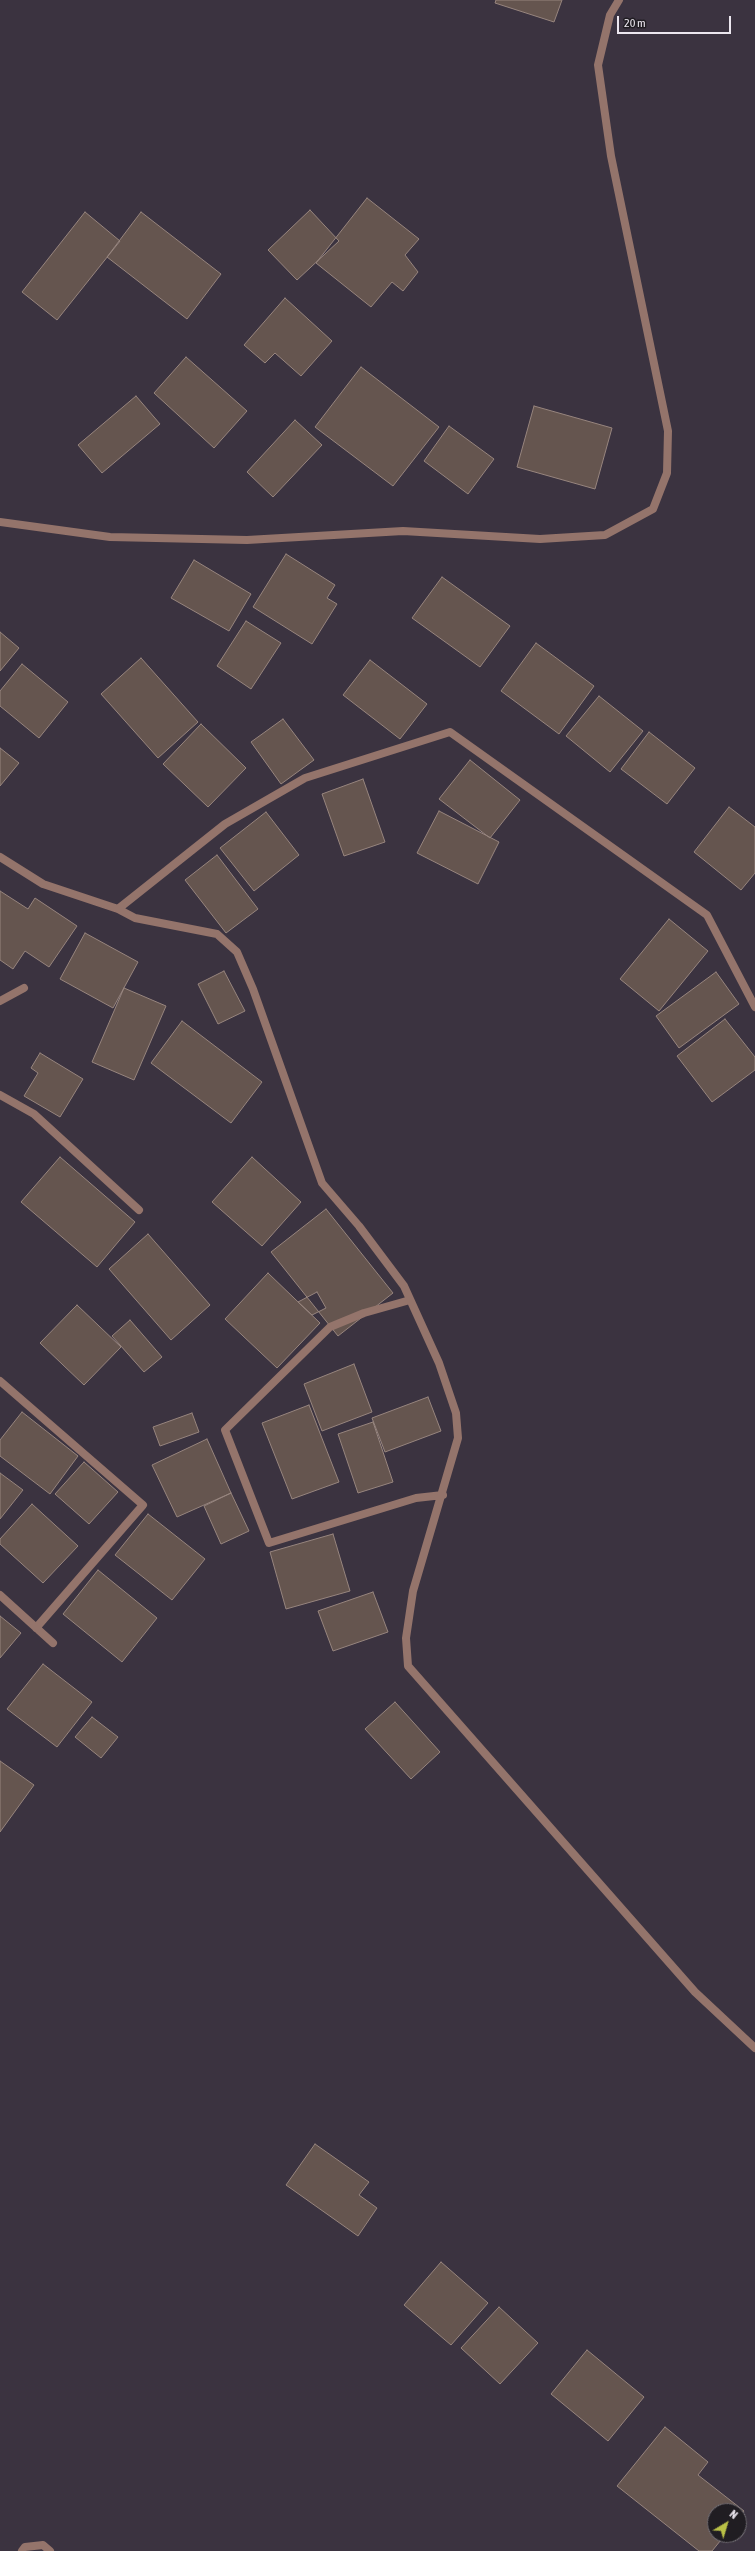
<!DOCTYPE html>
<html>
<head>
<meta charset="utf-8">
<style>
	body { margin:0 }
	#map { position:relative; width:755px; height:2551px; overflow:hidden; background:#3b3340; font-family:"Asap Condensed",sans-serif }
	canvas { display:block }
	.north { position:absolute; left:707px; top:2503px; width:40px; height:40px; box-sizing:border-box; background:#201d22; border:1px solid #726e74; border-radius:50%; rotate:38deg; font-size:11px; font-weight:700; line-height:16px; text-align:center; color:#ece7ef }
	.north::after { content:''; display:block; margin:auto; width:14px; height:18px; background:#b9c046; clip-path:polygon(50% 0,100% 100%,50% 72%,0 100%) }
	.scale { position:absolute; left:617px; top:16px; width:114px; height:18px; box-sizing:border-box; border:2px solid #ece7ef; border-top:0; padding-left:5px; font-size:12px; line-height:14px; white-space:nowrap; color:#ece7ef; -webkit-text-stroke:3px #201d22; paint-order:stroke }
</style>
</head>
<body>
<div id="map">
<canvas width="755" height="2551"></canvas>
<div class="north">N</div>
<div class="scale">20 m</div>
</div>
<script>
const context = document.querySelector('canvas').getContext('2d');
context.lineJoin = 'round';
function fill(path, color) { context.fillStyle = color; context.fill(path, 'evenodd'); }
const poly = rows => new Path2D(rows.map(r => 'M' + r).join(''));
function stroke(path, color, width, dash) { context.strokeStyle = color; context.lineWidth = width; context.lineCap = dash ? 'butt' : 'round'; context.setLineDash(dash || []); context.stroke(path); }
const building = poly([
	[496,0,562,0,554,22,495,3,496,0],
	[367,198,419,239,405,255,418,272,403,291,392,282,371,307,316,263,367,198],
	[310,210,339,241,297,280,268,250,310,210],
	[85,212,120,241,57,320,22,292,85,212],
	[141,212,221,274,187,319,107,257,141,212],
	[285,298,332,341,301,376,275,353,265,363,244,345,285,298],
	[186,357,247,411,214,448,154,393,186,357],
	[361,367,439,427,393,486,315,427,361,367],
	[136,396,160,424,102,473,78,445,136,396],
	[534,406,612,428,595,489,517,467,534,406],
	[295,420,322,445,273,497,247,472,295,420],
	[449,426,494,459,468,494,424,461,449,426],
	[286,554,335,585,327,598,337,604,312,644,253,607,286,554],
	[194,560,251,594,229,631,171,598,194,560],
	[442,577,510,626,480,667,412,618,442,577],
	[246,621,281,643,251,689,217,666,246,621],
	[0,632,19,648,0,671,0,632],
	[536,643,594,686,559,734,501,691,536,643],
	[141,658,198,722,158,758,101,694,141,658],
	[370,660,427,704,400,739,343,695,370,660],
	[22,664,68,702,39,738,0,706,0,691,22,664],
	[599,696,643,731,610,772,566,736,599,696],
	[283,719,314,760,281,784,251,742,283,719],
	[201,724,246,768,208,807,163,764,201,724],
	[649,732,695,768,667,804,621,769,649,732],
	[0,748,19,763,0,786,0,748],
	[470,760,520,800,490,838,439,799,470,760],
	[363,779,385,842,344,856,322,794,363,779],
	[729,807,755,827,755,873,741,890,694,852,729,807],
	[439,811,499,842,478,884,417,853,439,811],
	[266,812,299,855,254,891,220,848,266,812],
	[217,855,258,909,226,933,185,880,217,855],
	[0,891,28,909,35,898,77,926,49,967,25,951,13,969,0,960,0,891],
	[669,919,708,951,659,1011,620,979,669,919],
	[85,933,138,962,113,1008,60,979,85,933],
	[224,971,245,1011,218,1024,198,984,224,971],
	[716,972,739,1004,679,1048,656,1016,716,972],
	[124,988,166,1006,134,1080,92,1062,124,988],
	[725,1019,755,1057,755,1070,712,1102,677,1056,725,1019],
	[182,1021,262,1082,231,1123,151,1063,182,1021],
	[40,1053,83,1079,60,1117,24,1096,38,1073,31,1068,40,1053],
	[60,1157,135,1222,97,1267,21,1202,60,1157],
	[252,1157,301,1202,262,1246,212,1202,252,1157],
	[326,1209,393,1293,338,1336,271,1252,326,1209],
	[148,1234,210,1305,171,1340,109,1269,148,1234],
	[268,1273,320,1323,277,1368,225,1319,268,1273],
	[317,1292,326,1308,312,1315,298,1302,317,1292],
	[77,1305,121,1347,84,1385,40,1343,77,1305],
	[130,1320,162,1357,144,1372,112,1336,130,1320],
	[354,1364,372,1412,322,1431,304,1384,354,1364],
	[428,1397,441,1431,385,1452,372,1418,428,1397],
	[309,1405,339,1482,292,1499,262,1423,309,1405],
	[22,1412,78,1456,50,1494,0,1456,0,1440,22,1412],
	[192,1413,199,1432,160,1446,153,1427,192,1413],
	[373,1422,393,1482,358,1493,338,1434,373,1422],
	[207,1439,231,1493,177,1517,152,1465,207,1439],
	[84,1462,118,1492,89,1524,55,1494,84,1462],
	[0,1473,23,1490,0,1519,0,1473],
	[231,1493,249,1531,221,1544,204,1506,231,1493],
	[32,1504,78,1546,43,1583,0,1544,0,1539,32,1504],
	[148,1514,205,1559,172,1600,115,1555,148,1514],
	[333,1534,350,1591,286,1609,270,1552,333,1534],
	[98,1570,157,1618,122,1662,63,1614,98,1570],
	[373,1592,388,1632,333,1651,318,1611,373,1592],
	[0,1616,21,1633,0,1658,0,1616],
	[43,1664,92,1702,57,1747,7,1709,43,1664],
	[395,1702,440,1752,411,1779,365,1729,395,1702],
	[92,1717,118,1737,101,1758,75,1737,92,1717],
	[0,1761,34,1785,0,1832,0,1761],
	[315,2144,369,2182,359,2195,377,2208,358,2236,286,2185,315,2144],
	[441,2262,488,2303,451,2345,404,2305,441,2262],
	[499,2307,538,2343,500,2384,461,2348,499,2307],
	[587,2350,644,2397,608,2441,551,2394,587,2350],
	[665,2427,708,2462,698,2475,744,2511,739,2517,739,2511,715,2511,715,2535,725,2535,712,2551,699,2551,617,2486,665,2427]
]);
fill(building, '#65554f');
stroke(building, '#97857e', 1);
stroke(poly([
	[0,522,110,537,247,540,403,531,540,539,605,535,653,509,667,473,668,431,611,156,598,65,610,15,619,0],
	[0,857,43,884,118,909,135,918,217,934,237,952,253,989,322,1183,359,1226,404,1286,439,1363,456,1413,458,1438,413,1591,406,1638,408,1666,695,1992,755,2048],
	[118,909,225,824,305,778,450,732,707,915,755,1007],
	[0,1001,24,988],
	[0,1095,34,1114,139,1210],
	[410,1300,364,1313,330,1327,225,1430,269,1543,416,1498,443,1495],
	[0,1381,143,1505,36,1628],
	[0,1595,53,1643],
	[22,2551,25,2547,43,2545,50,2551]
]), '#94746b', 8);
</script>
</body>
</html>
